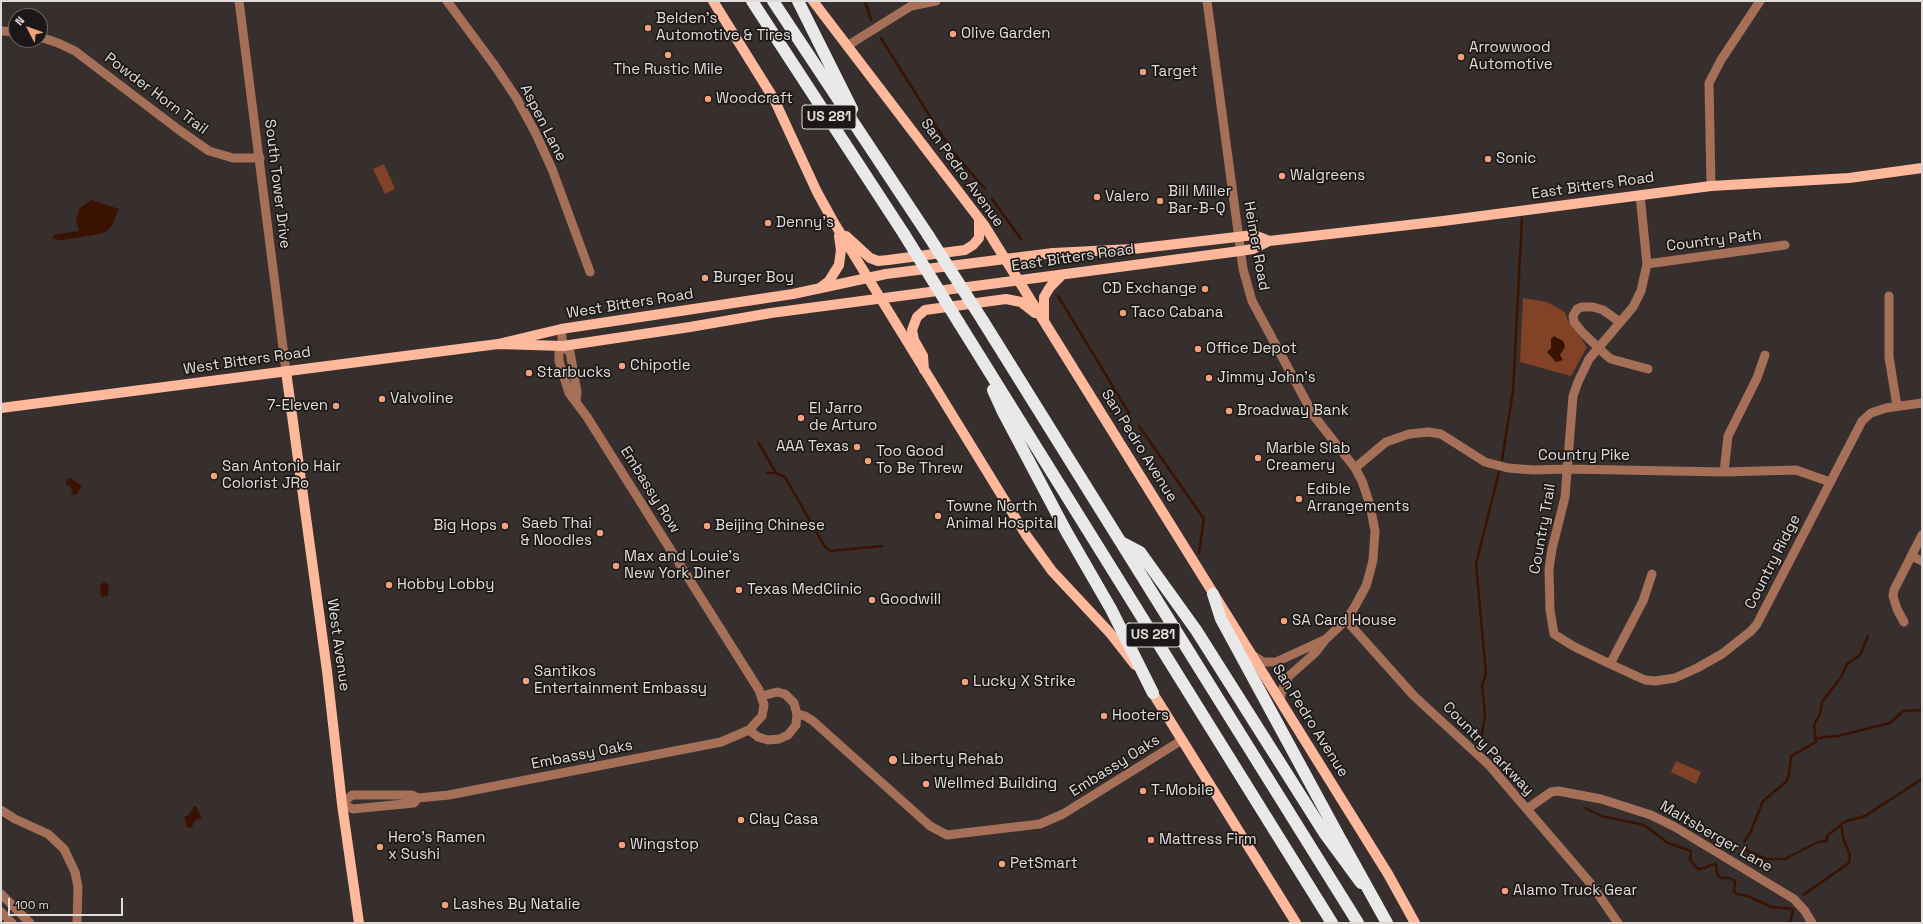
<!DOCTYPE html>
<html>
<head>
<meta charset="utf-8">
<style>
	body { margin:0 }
	#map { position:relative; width:1923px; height:924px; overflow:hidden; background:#362f2d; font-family:"Space Grotesk",sans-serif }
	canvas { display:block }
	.frame { position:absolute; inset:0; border:2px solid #e0dcda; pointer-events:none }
	.north { position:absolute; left:8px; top:8px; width:40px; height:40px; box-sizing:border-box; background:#1b1817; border:1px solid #6a6665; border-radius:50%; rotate:311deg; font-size:11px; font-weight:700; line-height:16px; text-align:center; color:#e0dcda }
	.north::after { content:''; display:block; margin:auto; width:14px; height:18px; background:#f2a17e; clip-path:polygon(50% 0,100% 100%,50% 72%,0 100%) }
	.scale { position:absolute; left:8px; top:898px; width:115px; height:18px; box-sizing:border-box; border:2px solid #e0dcda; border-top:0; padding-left:5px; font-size:12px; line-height:14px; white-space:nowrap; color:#e0dcda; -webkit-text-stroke:3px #1b1817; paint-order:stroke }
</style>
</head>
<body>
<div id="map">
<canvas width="1923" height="924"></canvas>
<div class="frame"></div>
<div class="north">N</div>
<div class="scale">100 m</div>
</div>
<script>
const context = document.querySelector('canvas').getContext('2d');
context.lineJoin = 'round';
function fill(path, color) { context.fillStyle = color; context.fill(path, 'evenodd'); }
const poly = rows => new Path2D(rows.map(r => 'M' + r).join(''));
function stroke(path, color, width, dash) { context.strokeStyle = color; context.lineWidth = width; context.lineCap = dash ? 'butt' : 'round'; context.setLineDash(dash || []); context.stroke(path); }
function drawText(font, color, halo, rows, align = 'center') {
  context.font = font + ' "Space Grotesk",sans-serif'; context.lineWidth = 3.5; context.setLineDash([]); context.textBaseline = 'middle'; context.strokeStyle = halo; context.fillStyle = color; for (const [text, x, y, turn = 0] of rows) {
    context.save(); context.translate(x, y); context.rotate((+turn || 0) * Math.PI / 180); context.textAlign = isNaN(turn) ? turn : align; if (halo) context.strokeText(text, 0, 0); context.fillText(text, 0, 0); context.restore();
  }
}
fill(poly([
	[384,164,395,189,385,194,373,169],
	[1523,298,1547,302,1565,312,1567,319,1587,347,1571,376,1520,362],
	[1676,761,1701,772,1696,784,1671,772]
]), '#824225');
fill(poly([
	[91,200,119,209,111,227,107,231,100,234,61,240,52,239,54,235,78,231,79,229,76,222,79,209],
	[1554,336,1563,341,1565,347,1560,355,1563,360,1556,362,1547,352,1551,348,1551,339],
	[70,478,82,486,77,494,74,495,71,492,72,488,66,484,66,480],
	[104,582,109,585,108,596,101,597,100,585],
	[194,806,196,806,202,818,195,820,192,827,187,828,184,817,189,815]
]), '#3a1201');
stroke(poly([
	[865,1,871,20],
	[881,38,946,142],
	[953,152,985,189],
	[992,199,1021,239],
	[1058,296,1129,413],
	[1139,426,1204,519,1199,553],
	[758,442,776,473,785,477,825,547,831,551,882,546],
	[1502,460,1513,391,1522,218],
	[767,473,776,473],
	[994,523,994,522],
	[1815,739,1826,737,1838,736,1890,723,1903,711,1922,710],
	[1481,741,1485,715,1482,685,1486,674,1476,564,1499,472],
	[1585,808,1601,816,1640,824,1647,827,1668,843,1691,851,1690,860,1698,869,1705,868,1710,865,1716,864,1717,874,1721,878,1729,878,1735,881,1734,891,1736,894,1748,896,1771,907,1793,909,1790,923],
	[1744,842,1751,831,1763,801,1786,782,1789,775,1791,756,1816,742,1814,725,1820,714,1822,702,1841,677,1847,664,1860,655,1868,636],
	[1746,850,1766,859,1785,859,1818,842,1826,841,1828,835,1841,825],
	[1803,895,1849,863,1850,855,1843,838,1841,824,1847,821,1865,816,1922,779]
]), '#3a1201', 2.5);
stroke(poly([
	[239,1,286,371],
	[447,1,495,66,517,99,535,132,552,169,590,272],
	[1207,1,1243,269,1252,301,1314,416,1355,468,1362,481,1370,505,1375,531,1373,560,1370,572,1366,586,1354,608,1346,620,1325,640,1315,653,1289,676,1282,690,1280,701],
	[1,31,16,32],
	[40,37,58,43,75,51,179,130,209,151,233,158,260,158],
	[847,46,911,6,936,1],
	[1711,186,1709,83,1721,60,1760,1],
	[1640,195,1647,264,1641,291,1633,307,1589,359,1578,382,1573,396,1565,497,1552,549,1549,569,1550,610,1554,634,1573,646,1610,664,1645,680,1655,681,1675,678,1697,668,1722,654,1751,631,1757,624,1862,421,1871,413,1886,408,1922,403],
	[1647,264,1785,245],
	[1889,296,1889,357,1897,406],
	[1620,322,1603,310,1593,307,1582,307,1577,309,1573,316,1574,322,1583,333,1606,355,1611,359,1648,369],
	[563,346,570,352,577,392,576,401],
	[1355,468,1386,442,1409,434,1428,432,1441,434,1485,462,1508,468,1533,470,1567,469,1724,472,1796,470,1830,482],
	[1724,472,1728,436,1757,378,1765,355],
	[1911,556,1922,561],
	[1346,620,1414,696,1489,765,1591,884,1618,923],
	[1904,622,1897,609,1893,596,1894,590,1922,535],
	[1251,654,1263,662,1276,662,1324,640],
	[1610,664,1643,601,1652,574],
	[797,714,805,716,813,721,930,826,947,835,1040,824,1063,814,1182,740],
	[749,730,758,737,768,740,779,739,788,735,796,725,797,714,794,703,785,694,777,692,762,696],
	[418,798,414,803,353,809,342,804,352,795,412,795,418,798,449,795,721,742,749,730,762,716,764,705,759,690,587,417,569,393,559,361,559,352,563,346,561,329],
	[1527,809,1551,792,1558,791,1601,799,1651,815,1675,827,1794,899,1805,911,1812,923],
	[1,810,15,819,48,834,64,849,75,872,78,887,77,923],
	[1,894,30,923],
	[1,912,12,923]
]), '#a66f57', 9);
stroke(poly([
	[713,1,774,99,817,192,833,221,1026,535,1052,571,1110,633,1135,665],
	[813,1,984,225,1388,874,1415,923],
	[846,236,870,258,878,261,888,260,965,250,973,245,979,238,979,221],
	[820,288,829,281,839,265,841,250,839,236],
	[1044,320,1044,297,1050,287,1061,276],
	[498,344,563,346,690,327,771,313,1240,251,1253,249,1269,241,1443,221,1711,186,1849,178,1922,168],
	[924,370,923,356,914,340,912,330,917,317,925,310,1006,299,1021,302,1035,313],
	[286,371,327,671,342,804,359,923],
	[1,408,498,344,561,329,793,294,886,274,1053,253,1133,249,1254,235,1269,241],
	[1149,687,1296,923]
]), '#feb99c', 10);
stroke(poly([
	[752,1,904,234],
	[773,1,928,235],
	[798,1,852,109],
	[983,321,1358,923],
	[959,323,1332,923],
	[993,390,1003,412,1066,531,1111,609,1153,693],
	[1121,542,1140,552,1196,630,1325,834,1361,883],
	[1213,594,1221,619,1342,842]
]), '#e9e9e9', 12);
stroke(poly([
	[904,234,959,323],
	[928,235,983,321],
	[1342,842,1387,923]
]), '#e9e9e9', 12);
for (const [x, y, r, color] of [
	[648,28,4,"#f2a17e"],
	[953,34,4,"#f2a17e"],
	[668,55,4,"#f2a17e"],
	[1461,57,4,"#f2a17e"],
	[1143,72,4,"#f2a17e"],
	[708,99,4,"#f2a17e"],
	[1488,159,4,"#f2a17e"],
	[1282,176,4,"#f2a17e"],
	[1097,197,4,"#f2a17e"],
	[1160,201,4,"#f2a17e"],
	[768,223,4,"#f2a17e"],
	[705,278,4,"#f2a17e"],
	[1205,289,4,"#f2a17e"],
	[1123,313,4,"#f2a17e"],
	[1198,349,4,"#f2a17e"],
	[622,366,4,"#f2a17e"],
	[529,373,4,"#f2a17e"],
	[1209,378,4,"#f2a17e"],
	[382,399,4,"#f2a17e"],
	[336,406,4,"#f2a17e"],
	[1229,411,4,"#f2a17e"],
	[801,418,4,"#f2a17e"],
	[857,447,4,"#f2a17e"],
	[1258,458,4,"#f2a17e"],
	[868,461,4,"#f2a17e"],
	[214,476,4,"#f2a17e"],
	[1299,499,4,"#f2a17e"],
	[938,516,4,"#f2a17e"],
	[505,526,4,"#f2a17e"],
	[707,526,4,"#f2a17e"],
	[600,533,4,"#f2a17e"],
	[616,566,4,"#f2a17e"],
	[389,585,4,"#f2a17e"],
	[739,590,4,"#f2a17e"],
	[872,600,4,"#f2a17e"],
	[1284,621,4,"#f2a17e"],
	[526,681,4,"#f2a17e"],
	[965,682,4,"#f2a17e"],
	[1104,716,4,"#f2a17e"],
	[893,760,5,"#f2a17e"],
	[926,784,4,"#f2a17e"],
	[1143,791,4,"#f2a17e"],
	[741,820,4,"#f2a17e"],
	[1151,840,4,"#f2a17e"],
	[622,845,4,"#f2a17e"],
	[380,847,4,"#f2a17e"],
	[1002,864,4,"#f2a17e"],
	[1505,891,4,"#f2a17e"],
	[445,905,4,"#f2a17e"]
]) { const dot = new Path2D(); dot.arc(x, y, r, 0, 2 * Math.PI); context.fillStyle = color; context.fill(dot); stroke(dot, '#1b1817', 1.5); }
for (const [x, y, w] of [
	[829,117,54],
	[1153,635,54]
]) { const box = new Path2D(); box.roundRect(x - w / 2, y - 12, w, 24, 3); context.fillStyle = '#1b1817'; context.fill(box); stroke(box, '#e0dcda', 1); }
drawText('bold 14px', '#e0dcda', null, [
	["US 281",829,117],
	["US 281",1153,635]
]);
drawText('15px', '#e0dcda', '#1b1817', [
	["Belden's",656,19],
	["Automotive & Tires",656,36],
	["Olive Garden",961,34],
	["Arrowwood",1469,48],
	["Automotive",1469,65],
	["The Rustic Mile",668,70,"center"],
	["Target",1151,72],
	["Woodcraft",716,99],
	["Sonic",1496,159],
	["Walgreens",1290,176],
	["Bill Miller",1168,192],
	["Bar-B-Q",1168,209],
	["Valero",1105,197],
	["Denny's",776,223],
	["Burger Boy",713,278],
	["CD Exchange",1197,289,"right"],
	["Taco Cabana",1131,313],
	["Office Depot",1206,349],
	["Chipotle",630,366],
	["Starbucks",537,373],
	["Jimmy John's",1217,378],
	["Valvoline",390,399],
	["7-Eleven",328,406,"right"],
	["El Jarro",809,409],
	["de Arturo",809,426],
	["Broadway Bank",1237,411],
	["AAA Texas",849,447,"right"],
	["Marble Slab",1266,449],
	["Creamery",1266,466],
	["Too Good",876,452],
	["To Be Threw",876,469],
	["San Antonio Hair",222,467],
	["Colorist JRo",222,484],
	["Edible",1307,490],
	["Arrangements",1307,507],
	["Towne North",946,507],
	["Animal Hospital",946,524],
	["Saeb Thai",592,524,"right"],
	["& Noodles",592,541,"right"],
	["Big Hops",497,526,"right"],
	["Beijing Chinese",715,526],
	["Max and Louie's",624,557],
	["New York Diner",624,574],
	["Hobby Lobby",397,585],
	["Texas MedClinic",747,590],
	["Goodwill",880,600],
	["SA Card House",1292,621],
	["Santikos",534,672],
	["Entertainment Embassy",534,689],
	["Lucky X Strike",973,682],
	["Hooters",1112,716],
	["Liberty Rehab",902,760],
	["Wellmed Building",934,784],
	["T-Mobile",1151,791],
	["Clay Casa",749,820],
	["Hero's Ramen",388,838],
	["x Sushi",388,855],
	["Mattress Firm",1159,840],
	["Wingstop",630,845],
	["PetSmart",1010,864],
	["Alamo Truck Gear",1513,891],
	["Lashes By Natalie",453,905]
], 'left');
drawText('15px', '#e0dcda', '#1b1817', [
	["Powder Horn Trail",156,94,37],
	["Aspen Lane",543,123,63],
	["San Pedro Avenue",962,173,54],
	["South Tower Drive",277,184,83],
	["East Bitters Road",1593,186,-8],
	["Country Path",1714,241,-7],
	["Heimer Road",1256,246,80],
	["East Bitters Road",1073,258,-8],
	["West Bitters Road",630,304,-9],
	["West Bitters Road",247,361,-8],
	["San Pedro Avenue",1139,446,58],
	["Country Pike",1584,456],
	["Embassy Row",650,490,58],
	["Country Trail",1543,529,-80],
	["Country Ridge",1773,562,-63],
	["West Avenue",338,645,82],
	["San Pedro Avenue",1310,721,58],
	["Country Parkway",1488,749,46],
	["Embassy Oaks",582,755,-11],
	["Embassy Oaks",1115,766,-32],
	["Maltsberger Lane",1716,837,30]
]);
</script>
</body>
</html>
